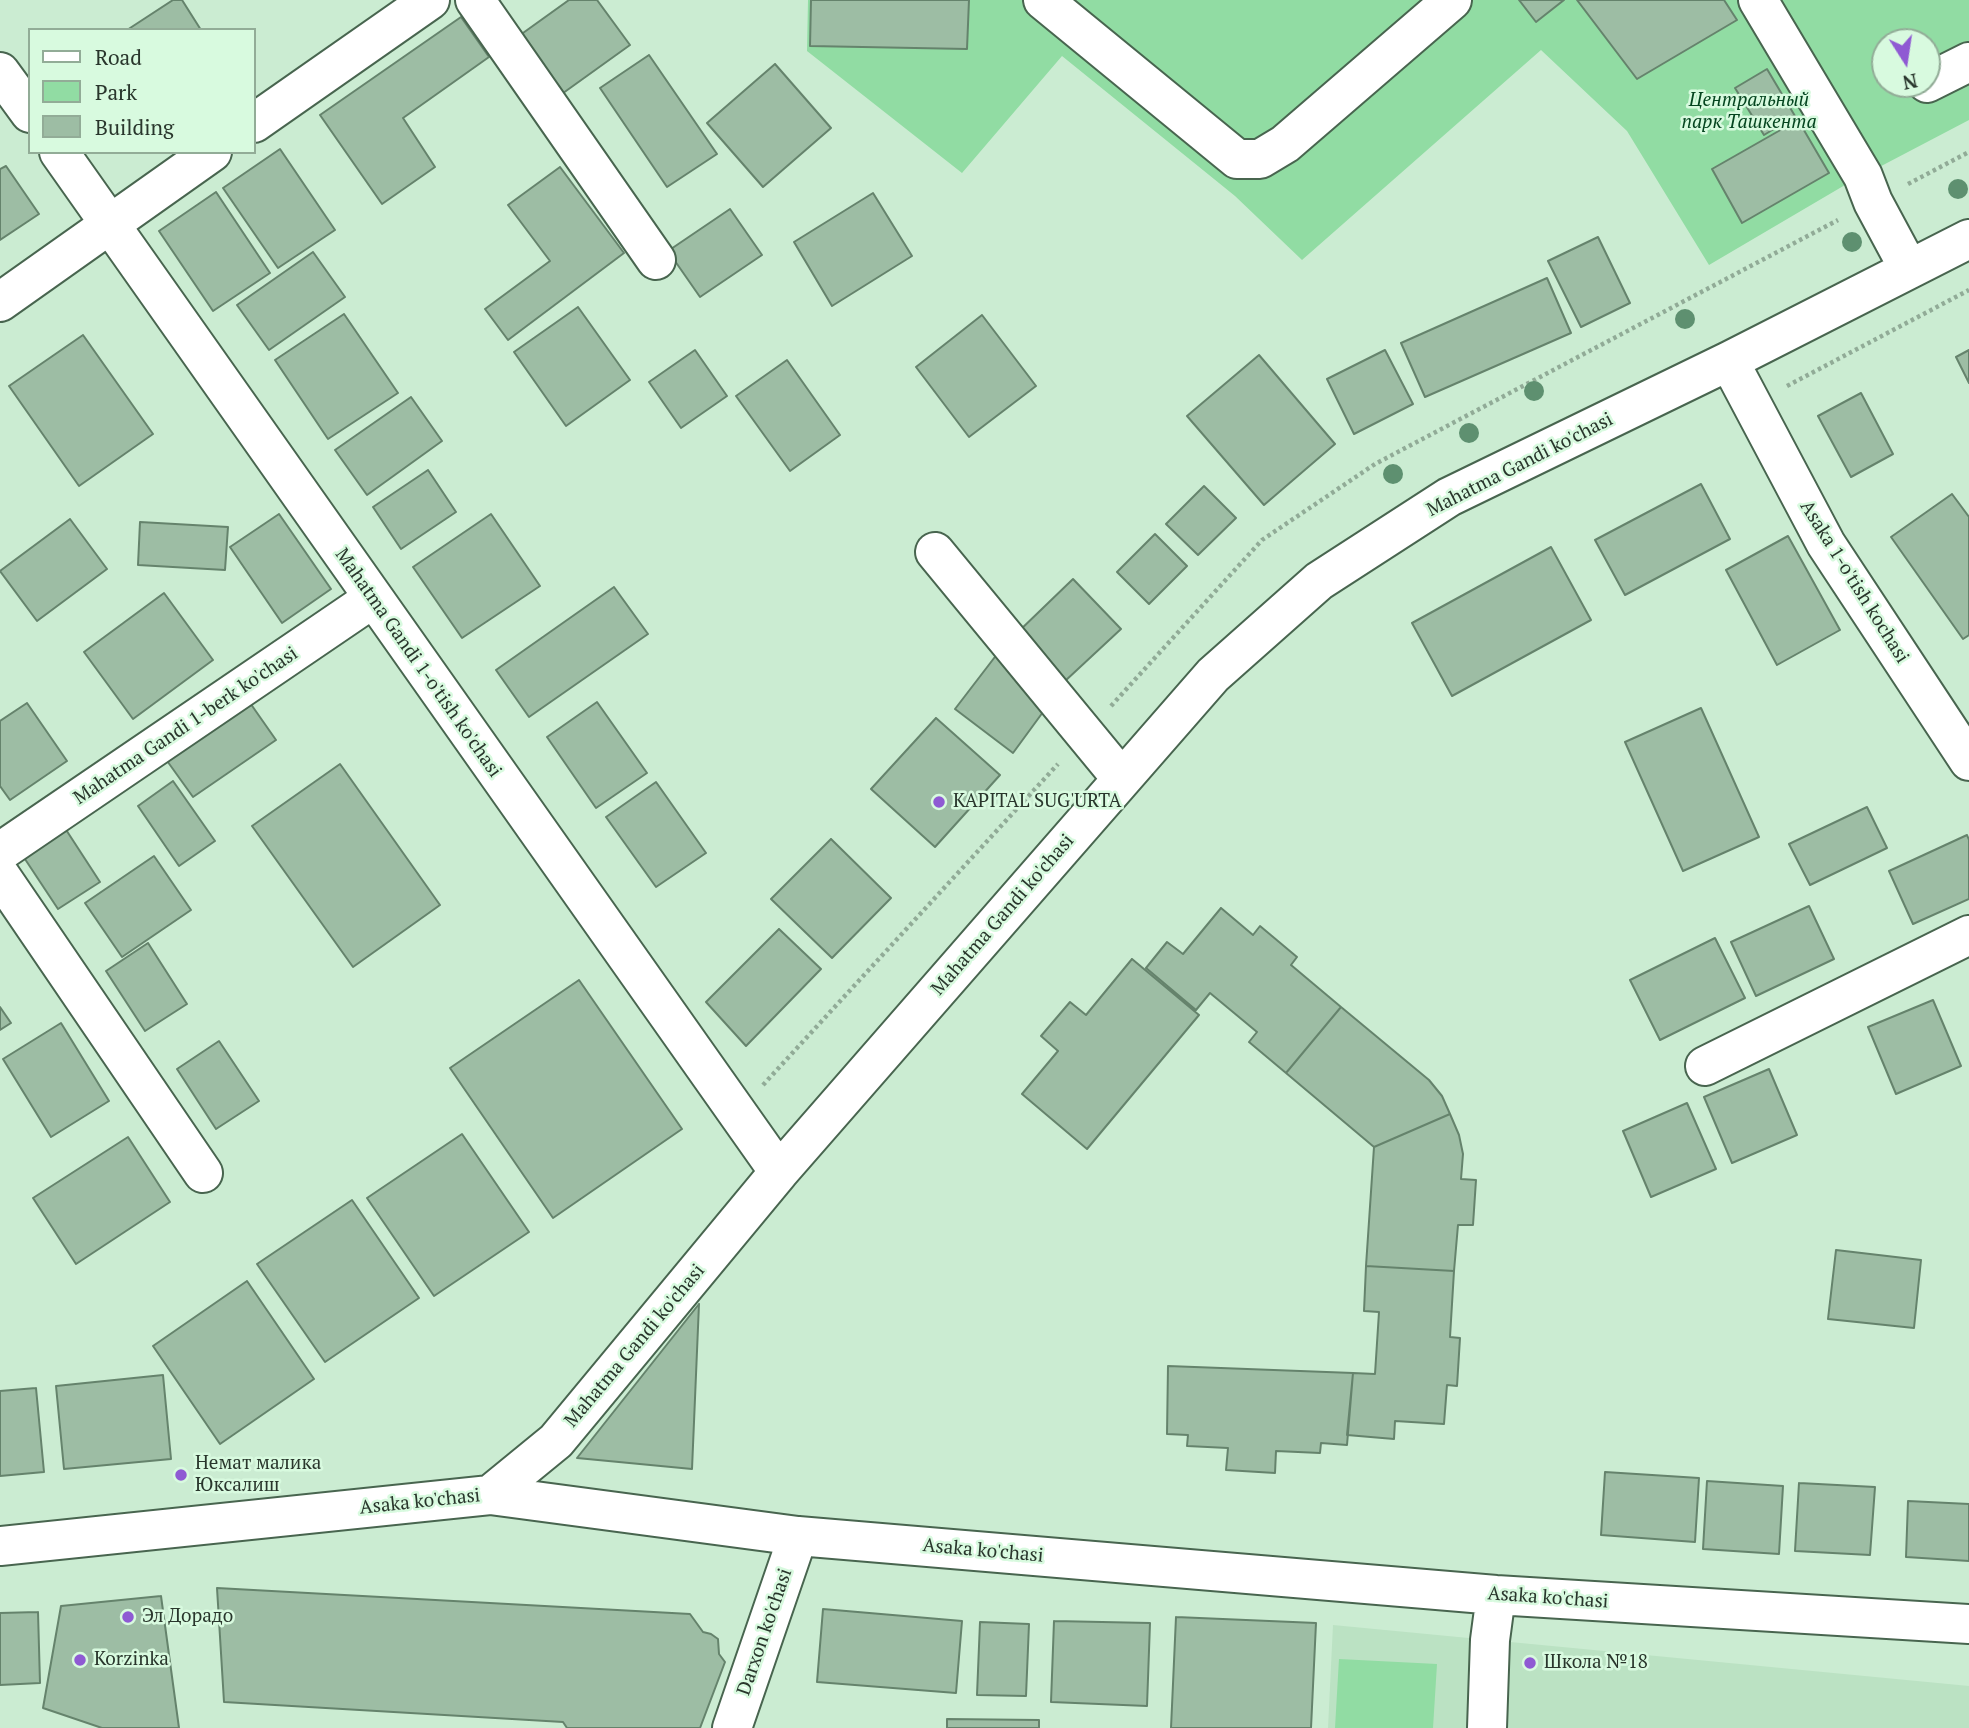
<!DOCTYPE html>
<html>
<head>
<meta charset="utf-8">
<style>
	body { margin:0 }
	#map { position:relative; width:1969px; height:1728px; overflow:hidden; background:#cbecd2; font-family:"PT Serif",serif }
	canvas { display:block }
	.legend { position:absolute; left:28px; top:28px; width:228px; height:126px; box-sizing:border-box; background:#d8fadf; border:2px solid #92ac97; margin:0; padding:9px 12px; list-style:none; font-size:21px; color:#29362c }
	.legend li { display:flex; align-items:center; gap:14px; height:35px }
	.legend b { width:35px; border:2px solid #92ac97 }
	.north { position:absolute; left:1871px; top:28px; width:70px; height:70px; box-sizing:border-box; background:#d8fadf; border:2px solid #92ac97; border-radius:50%; rotate:168deg; font-size:19px; font-weight:700; line-height:28px; text-align:center; color:#29362c }
	.north::after { content:''; display:block; margin:auto; width:24px; height:32px; background:#8f5ad3; clip-path:polygon(50% 0,100% 100%,50% 72%,0 100%) }
</style>
</head>
<body>
<div id="map">
<canvas width="1969" height="1728"></canvas>
<ul class="legend">
<li><b style="height:9px;background:#fff"></b>Road</li>
<li><b style="height:19px;background:#91dca3"></b>Park</li>
<li><b style="height:19px;background:#9dbda4"></b>Building</li>
</ul>
<div class="north">N</div>
</div>
<script>
const context = document.querySelector('canvas').getContext('2d');
context.lineJoin = 'round';
function fill(path, color) { context.fillStyle = color; context.fill(path, 'evenodd'); }
const poly = rows => new Path2D(rows.map(r => 'M' + r).join(''));
function stroke(path, color, width, dash) { context.strokeStyle = color; context.lineWidth = width; context.lineCap = dash ? 'butt' : 'round'; context.setLineDash(dash || []); context.stroke(path); }
function drawText(font, color, halo, rows, align = 'center') {
  context.font = font + ' "PT Serif",serif'; context.lineWidth = 5; context.setLineDash([]); context.textBaseline = 'middle'; context.strokeStyle = halo; context.fillStyle = color; for (const [text, x, y, turn = 0] of rows) {
    context.save(); context.translate(x, y); context.rotate((+turn || 0) * Math.PI / 180); context.textAlign = isNaN(turn) ? turn : align; if (halo) context.strokeText(text, 0, 0); context.fillText(text, 0, 0); context.restore();
  }
}
fill(poly([
	[1333,1625,1969,1686,1969,1728,1328,1728]
]), '#bbe2c3');
fill(poly([
	[808,0,1969,0,1969,120,1845,185,1709,265,1627,131,1541,50,1302,260,1235,196,1062,56,962,173,807,51],
	[1885,42,1927,42,1927,84,1885,84],
	[1339,1659,1437,1664,1433,1728,1335,1728]
]), '#91dca3');
const building = poly([
	[173,0,182,0,201,30,127,30,173,0],
	[569,0,597,0,630,45,559,96,516,38,569,0],
	[811,0,969,0,967,49,810,46,811,0],
	[1519,0,1564,0,1536,22,1519,0],
	[1577,0,1724,0,1737,20,1637,79,1577,0],
	[461,17,489,57,403,118,435,167,382,204,320,115,461,17],
	[649,55,717,154,667,187,600,88,649,55],
	[775,64,831,128,763,187,707,123,775,64],
	[1767,69,1795,116,1764,135,1735,88,1767,69],
	[1798,120,1829,173,1742,223,1712,169,1798,120],
	[280,149,335,230,278,268,223,188,280,149],
	[6,166,39,214,0,240,0,169,6,166],
	[560,167,624,253,508,340,485,309,550,261,508,205,560,167],
	[216,192,270,273,213,311,159,231,216,192],
	[873,193,912,256,832,306,794,242,873,193],
	[730,209,762,255,700,297,668,251,730,209],
	[1598,237,1630,303,1581,327,1548,261,1598,237],
	[313,252,345,297,269,350,237,305,313,252],
	[1547,278,1571,333,1425,397,1401,343,1547,278],
	[578,307,630,380,566,426,514,352,578,307],
	[344,314,398,393,328,439,275,360,344,314],
	[982,315,1036,386,969,437,916,367,982,315],
	[83,335,153,434,79,486,9,386,83,335],
	[695,350,727,396,681,428,649,382,695,350],
	[1385,350,1413,404,1354,434,1327,379,1385,350],
	[1969,350,1969,383,1956,357,1969,350],
	[1259,355,1335,444,1264,505,1187,416,1259,355],
	[787,360,840,435,790,471,736,396,787,360],
	[1861,393,1893,454,1851,477,1818,416,1861,393],
	[411,397,442,441,367,495,335,450,411,397],
	[428,470,456,512,401,549,373,507,428,470],
	[1701,484,1730,539,1625,595,1595,540,1701,484],
	[1204,486,1236,518,1198,555,1166,524,1204,486],
	[1952,494,1969,517,1969,635,1963,639,1891,537,1952,494],
	[279,514,331,589,282,623,230,547,279,514],
	[491,514,540,586,462,638,413,567,491,514],
	[70,519,107,569,37,621,0,571,70,519],
	[140,522,228,527,225,570,138,565,140,522],
	[1155,534,1187,566,1149,604,1117,572,1155,534],
	[1788,536,1840,630,1777,665,1726,570,1788,536],
	[1551,547,1591,620,1452,696,1412,623,1551,547],
	[1073,579,1121,629,1064,682,1017,633,1073,579],
	[614,587,648,634,529,717,496,670,614,587],
	[164,593,213,660,133,719,84,652,164,593],
	[1001,649,1054,697,1013,753,955,709,1001,649],
	[248,700,276,740,193,797,165,758,248,700],
	[597,702,647,773,596,808,547,737,597,702],
	[27,703,67,761,10,800,0,786,0,721,27,703],
	[1701,708,1759,837,1683,871,1625,742,1701,708],
	[936,718,1000,775,935,847,871,789,936,718],
	[340,764,440,905,353,967,252,826,340,764],
	[173,781,215,841,179,866,138,806,173,781],
	[656,782,706,853,656,887,606,817,656,782],
	[1867,807,1887,848,1810,885,1789,844,1867,807],
	[61,822,100,882,58,909,19,850,61,822],
	[1967,835,1969,840,1969,899,1913,924,1889,871,1967,835],
	[831,839,891,898,832,958,771,899,831,839],
	[154,856,191,910,122,957,85,903,154,856],
	[1809,906,1834,959,1756,996,1731,942,1809,906],
	[1221,908,1253,935,1260,926,1297,957,1291,965,1341,1007,1286,1073,1249,1042,1257,1032,1210,993,1196,1010,1146,968,1167,942,1183,954,1221,908],
	[779,929,821,969,746,1046,706,1002,779,929],
	[1715,938,1745,998,1660,1040,1630,980,1715,938],
	[148,943,187,1004,145,1031,106,971,148,943],
	[1132,959,1199,1015,1087,1149,1022,1094,1058,1051,1041,1036,1070,1002,1086,1015,1132,959],
	[579,980,682,1129,553,1218,450,1068,579,980],
	[1933,1000,1961,1066,1896,1094,1868,1027,1933,1000],
	[0,1007,11,1023,0,1030,0,1007],
	[1341,1007,1429,1080,1442,1096,1450,1114,1374,1147,1286,1073,1341,1007],
	[61,1023,109,1101,51,1137,3,1059,61,1023],
	[219,1041,259,1101,216,1129,177,1069,219,1041],
	[1769,1069,1797,1135,1732,1163,1704,1097,1769,1069],
	[1687,1103,1716,1169,1651,1197,1623,1131,1687,1103],
	[1450,1114,1459,1135,1463,1154,1461,1179,1476,1180,1473,1225,1458,1225,1454,1271,1366,1266,1374,1147,1450,1114],
	[462,1134,529,1232,434,1296,367,1198,462,1134],
	[128,1137,170,1202,76,1264,33,1198,128,1137],
	[352,1200,419,1298,325,1362,257,1264,352,1200],
	[1836,1250,1921,1260,1914,1328,1828,1319,1836,1250],
	[1366,1266,1454,1271,1450,1337,1460,1338,1457,1386,1447,1385,1444,1424,1395,1421,1394,1439,1347,1435,1353,1373,1375,1374,1379,1312,1364,1311,1366,1266],
	[247,1281,314,1379,220,1444,153,1346,247,1281],
	[699,1304,692,1469,577,1458,699,1304],
	[1168,1366,1353,1373,1347,1445,1321,1443,1320,1453,1276,1451,1275,1473,1226,1470,1228,1448,1187,1446,1188,1435,1167,1434,1168,1366],
	[163,1375,171,1459,64,1469,56,1386,163,1375],
	[36,1388,44,1472,0,1476,0,1391,36,1388],
	[1605,1472,1699,1478,1695,1542,1601,1535,1605,1472],
	[1707,1481,1783,1486,1779,1554,1703,1549,1707,1481],
	[1799,1483,1875,1487,1870,1555,1795,1551,1799,1483],
	[1908,1501,1969,1504,1969,1561,1906,1557,1908,1501],
	[217,1588,690,1614,703,1632,711,1634,718,1639,719,1654,725,1662,700,1728,567,1728,563,1722,224,1702,217,1588],
	[161,1596,179,1728,102,1728,43,1708,61,1606,161,1596],
	[823,1609,962,1621,956,1693,817,1682,823,1609],
	[38,1612,40,1683,0,1685,0,1613,38,1612],
	[1176,1617,1316,1623,1311,1728,1171,1728,1176,1617],
	[1054,1621,1150,1623,1147,1706,1051,1702,1054,1621],
	[980,1622,1029,1624,1026,1696,977,1695,980,1622],
	[947,1719,1039,1720,1039,1728,947,1728,947,1719]
]);
fill(building, '#9dbda4');
stroke(building, '#65836c', 2);
const minor = poly([
	[475,0,656,260],
	[1043,0,1237,159,1260,159,1285,144,1452,0],
	[1758,0,1863,176,1873,202,1909,269],
	[0,72,30,113],
	[1927,83,1969,62],
	[254,123,430,0],
	[59,152,779,1172],
	[0,302,212,152],
	[1729,361,1826,544,1969,761],
	[935,552,1122,779],
	[0,852,372,599],
	[0,875,203,1173],
	[1705,1066,1969,935],
	[490,1495,556,1441,779,1172,1213,675,1319,581,1449,497,1729,361,1969,239],
	[0,1546,490,1495,798,1536,1496,1595,1969,1624],
	[732,1728,798,1536],
	[1487,1728,1490,1640,1496,1595]
]);
stroke(minor, '#48654f', 42);
stroke(poly([
	[1908,184,1969,152],
	[1787,386,1969,290],
	[1111,706,1262,540,1375,464,1838,220],
	[763,1085,1058,764]
]), '#91ab97', 4.5, [3.5, 3.5]);
stroke(minor, '#fff', 38);
context.fillStyle = '#5e9070';
for (const [x, y] of [
	[1958,189],
	[1852,242],
	[1685,319],
	[1534,391],
	[1469,433],
	[1393,474]
]) { context.beginPath(); context.arc(x, y, 10, 0, 2 * Math.PI); context.fill(); }
for (const [x, y, r, color] of [
	[939,802,7,"#8f5ad3"],
	[181,1475,7,"#8f5ad3"],
	[128,1617,7,"#8f5ad3"],
	[80,1660,7,"#8f5ad3"],
	[1530,1663,7,"#8f5ad3"]
]) { const dot = new Path2D(); dot.arc(x, y, r, 0, 2 * Math.PI); context.fillStyle = color; context.fill(dot); stroke(dot, '#d8fadf', 2.5); }
drawText('italic 19px', '#04451f', '#d8fadf', [
	["Центральный",1749,101],
	["парк Ташкента",1749,123]
]);
drawText('19px', '#29362c', '#d8fadf', [
	["Mahatma Gandi ko'chasi",1520,465,-27],
	["Asaka 1-o'tish kochasi",1854,582,58],
	["Mahatma Gandi 1-o'tish ko'chasi",418,663,55],
	["Mahatma Gandi 1-berk ko'chasi",186,726,-34],
	["Mahatma Gandi ko'chasi",1003,915,-49],
	["Mahatma Gandi ko'chasi",635,1346,-50],
	["Asaka ko'chasi",420,1502,-6],
	["Asaka ko'chasi",983,1551,5],
	["Asaka ko'chasi",1548,1598,4],
	["Darxon ko'chasi",765,1632,-71]
]);
drawText('19px', '#29362c', '#d8fadf', [
	["KAPITAL SUG'URTA",953,802],
	["Немат малика",195,1464],
	["Юксалиш",195,1486],
	["Эл Дорадо",142,1617],
	["Korzinka",94,1660],
	["Школа №18",1544,1663]
], 'left');
</script>
</body>
</html>
